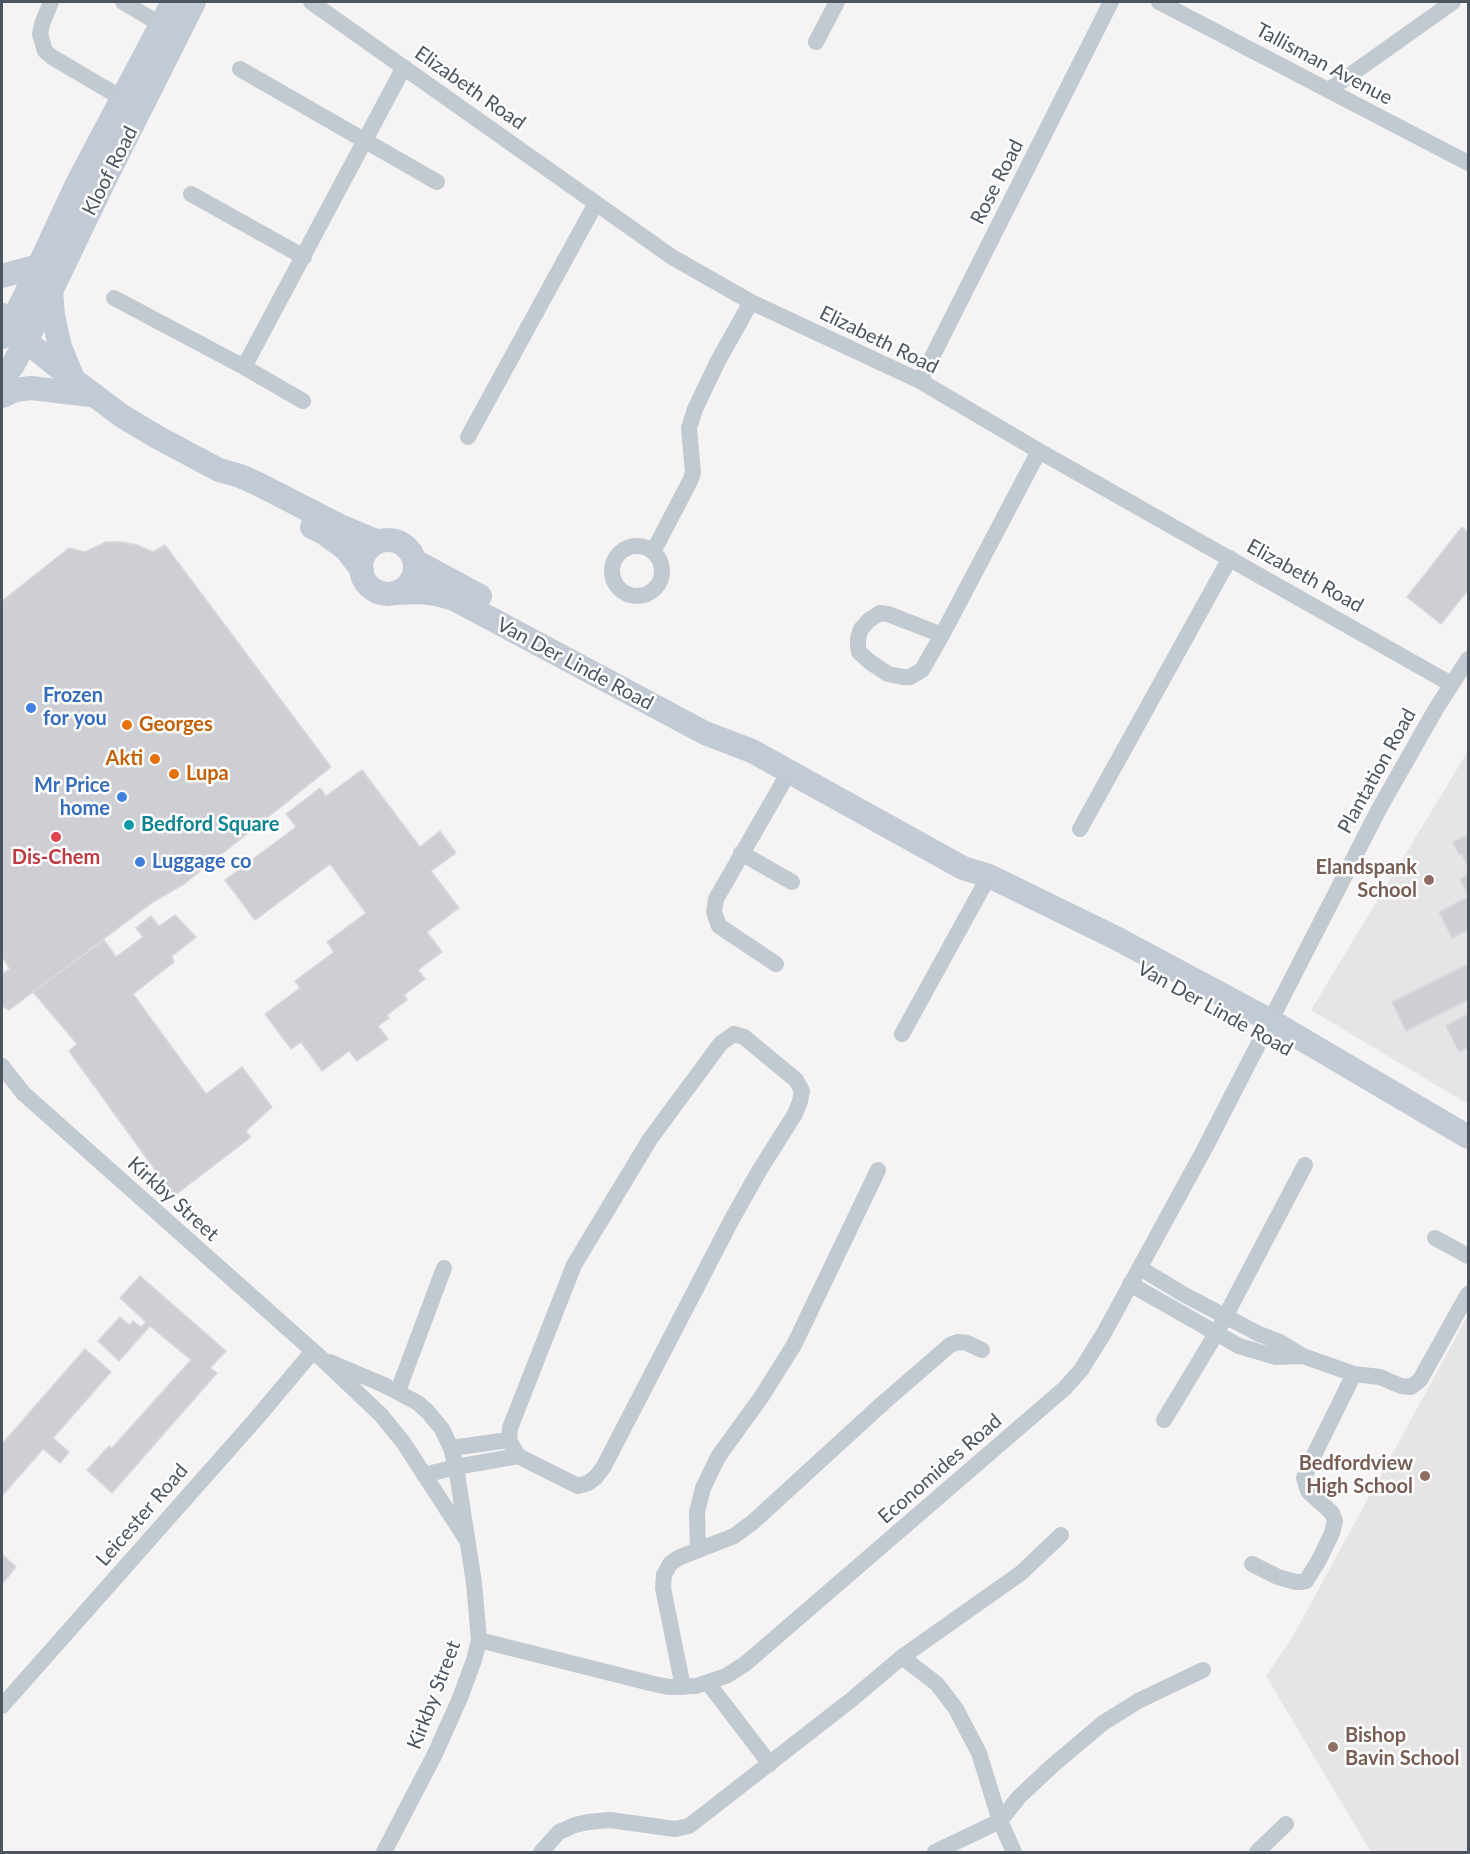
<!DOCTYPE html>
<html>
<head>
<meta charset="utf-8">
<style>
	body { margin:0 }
	#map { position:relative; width:1470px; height:1854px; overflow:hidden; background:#f5f3f3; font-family:Lato,sans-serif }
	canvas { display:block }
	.frame { position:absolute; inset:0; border:3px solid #4a5560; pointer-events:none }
</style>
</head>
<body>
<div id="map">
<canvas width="1470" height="1854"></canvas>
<div class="frame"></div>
</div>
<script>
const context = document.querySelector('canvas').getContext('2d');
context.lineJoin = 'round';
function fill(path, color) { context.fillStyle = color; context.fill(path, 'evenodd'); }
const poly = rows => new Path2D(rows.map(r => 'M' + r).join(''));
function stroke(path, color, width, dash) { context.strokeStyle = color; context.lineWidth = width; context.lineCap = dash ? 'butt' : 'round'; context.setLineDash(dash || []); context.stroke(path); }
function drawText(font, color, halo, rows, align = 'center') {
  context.font = font + ' Lato,sans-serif'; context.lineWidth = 5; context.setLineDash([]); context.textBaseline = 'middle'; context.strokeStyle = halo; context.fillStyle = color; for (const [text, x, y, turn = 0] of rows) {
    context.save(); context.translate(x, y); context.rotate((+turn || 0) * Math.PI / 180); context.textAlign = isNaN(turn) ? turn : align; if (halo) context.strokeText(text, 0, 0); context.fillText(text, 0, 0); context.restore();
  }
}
fill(poly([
	[1468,751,1468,1104,1311,1010],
	[1468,1315,1468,1852,1371,1852,1266,1676,1293,1636]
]), '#e6e4e5');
const building = poly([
	[1462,527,1468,533,1468,590,1441,624,1407,597,1462,527],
	[106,542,122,542,137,545,153,552,165,545,331,767,184,884,153,902,9,1010,2,1006,2,974,10,969,2,957,2,601,69,548,85,552,106,542],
	[362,770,420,847,440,831,456,853,431,871,459,908,427,932,442,952,418,970,425,979,404,995,407,1000,387,1015,389,1018,378,1026,388,1039,357,1061,349,1051,322,1071,301,1042,291,1049,265,1014,300,988,295,981,334,952,327,942,366,913,330,864,255,920,225,880,296,827,286,814,320,788,326,796,362,770],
	[1468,835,1468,868,1462,854,1459,855,1453,842,1468,835],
	[1468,874,1468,895,1460,879,1468,874],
	[1468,897,1468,930,1452,938,1439,912,1468,897],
	[175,915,196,937,172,956,174,962,133,994,206,1094,242,1067,272,1107,246,1131,251,1137,174,1196,69,1051,77,1044,33,992,104,940,116,957,143,937,136,928,151,916,159,926,175,915],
	[1468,964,1468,1000,1406,1031,1392,1002,1468,964],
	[1468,1014,1468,1048,1459,1052,1446,1026,1468,1014],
	[140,1276,226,1351,210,1368,217,1373,112,1493,87,1470,109,1446,112,1448,191,1360,150,1326,119,1361,98,1341,120,1317,129,1325,133,1321,141,1327,146,1322,120,1298,140,1276],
	[85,1349,111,1372,53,1438,69,1452,60,1463,43,1449,2,1496,2,1444,85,1349],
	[2,1554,16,1567,2,1584,2,1554]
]);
fill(building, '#cdcfd5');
stroke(building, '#d7d9de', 1.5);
stroke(poly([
	[51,2,42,24,40,34,45,51,52,57,130,103],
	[123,2,168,29],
	[311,2,672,257,751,302,920,381,1039,451,1451,684],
	[1159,2,1468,163],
	[816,42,837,2],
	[240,69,437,182],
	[1329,90,1453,2],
	[191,194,304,257],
	[114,298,244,367,303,401],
	[244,367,404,67],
	[920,381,1111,2],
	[468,437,596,203],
	'612 571a25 25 0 1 1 50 0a25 25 0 1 1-50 0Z',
	[653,552,690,481,693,473,689,428,695,409,718,361,751,302],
	[942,635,888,614,880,613,869,620,861,629,858,638,858,646,859,652,870,662,888,674,903,677,910,677,922,670,942,635,1039,451],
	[1080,829,1230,558],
	[741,853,792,882],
	[776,964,719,926,714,912,716,899,789,772],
	[734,1034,744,1037,796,1080,802,1091,800,1101,795,1114,759,1171,731,1221,604,1466,596,1477,588,1483,578,1486,518,1456,509,1440,510,1428,574,1265,650,1139,721,1043,734,1034],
	[902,1034,989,876],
	[2,1066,23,1093,321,1358,381,1415,403,1442,468,1542],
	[1435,1238,1468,1256],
	[1140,1268,1183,1294,1259,1334,1280,1342,1303,1356,1354,1374,1380,1377,1401,1386,1411,1387,1420,1380,1468,1294],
	[1130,1284,1239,1346,1276,1357,1302,1356],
	[330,1362,384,1385,418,1403,428,1412,442,1429,451,1448,456,1467,474,1583,479,1640,474,1660,460,1698,435,1754,384,1852],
	[398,1391,444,1268],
	[1164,1420,1216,1334,1305,1165],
	[451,1448,509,1440],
	[424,1475,456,1467,518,1456],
	[698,1549,697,1512,703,1488,718,1457,762,1396,794,1345,878,1170],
	[1252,1564,1278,1577,1296,1582,1302,1582,1306,1581,1319,1560,1332,1533,1335,1521,1332,1513,1308,1491,1304,1478,1312,1459,1354,1374],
	[479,1640,654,1684,669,1687,696,1686,726,1676,745,1664,1065,1388,1081,1370,1104,1333,1205,1148,1379,809,1437,707,1468,659],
	[902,1657,937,1684,956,1709,979,1753,1000,1821,1014,1852],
	[708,1683,770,1764],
	[683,1687,663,1588,664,1575,670,1564,678,1558,734,1536,753,1522,882,1404,950,1345,958,1342,967,1343,982,1350],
	[2,1706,256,1419,313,1351],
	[541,1852,559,1832,575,1825,588,1822,610,1820,675,1829,689,1826,851,1700,902,1657,1021,1573,1061,1535],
	[935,1852,1000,1821,1019,1797,1052,1766,1103,1723,1138,1701,1203,1670],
	[1257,1852,1286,1824]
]), '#c1c9d1', 16);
stroke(poly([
	[2,276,38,266],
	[51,291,53,315,60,347,72,376],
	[2,315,26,341,74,380,122,416,157,437,219,470,240,476,258,484,338,525,378,542],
	[2,337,10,325,23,300,76,186,173,2],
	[2,379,13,365,40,314,103,183,194,2],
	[2,396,15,390,31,388,91,395],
	[312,527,324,533,346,549,362,570],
	'361 567a27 27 0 1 1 54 0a27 27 0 1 1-54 0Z',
	[415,561,480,596],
	[394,593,421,592,436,594,454,599,705,733,752,751,963,868,989,876,1116,938,1271,1021,1468,1137]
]), '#c1cad5', 24);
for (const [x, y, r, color] of [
	[31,708,6,"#3f7fe0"],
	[127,725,6,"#e8710a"],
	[155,759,6,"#e8710a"],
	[174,774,6,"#e8710a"],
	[122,797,6,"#3f7fe0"],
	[129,825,6,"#0f9aa8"],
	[56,837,6,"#e0444e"],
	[140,862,6,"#3f7fe0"],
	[1429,880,6,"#8d6e63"],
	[1425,1476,6,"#8d6e63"],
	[1333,1747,6,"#8d6e63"]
]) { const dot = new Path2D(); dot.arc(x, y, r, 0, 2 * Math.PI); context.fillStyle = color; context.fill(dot); stroke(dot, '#fff', 2); }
drawText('20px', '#4a5560', '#fff', [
	["Tallisman Avenue",1324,64,28],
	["Elizabeth Road",470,88,35],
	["Kloof Road",110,171,-63],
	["Rose Road",997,182,-63],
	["Elizabeth Road",879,340,26],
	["Elizabeth Road",1305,576,29],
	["Van Der Linde Road",575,664,28],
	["Plantation Road",1377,771,-61],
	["Van Der Linde Road",1215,1009,29],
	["Kirkby Street",173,1199,42],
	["Economides Road",940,1469,-41],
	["Leicester Road",142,1515,-49],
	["Kirkby Street",434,1695,-69]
]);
drawText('bold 20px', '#366cbe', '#fff', [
	["Frozen",43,696],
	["for you",43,719],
	["Mr Price",110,786,"right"],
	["home",110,809,"right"],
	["Luggage co",152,862]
], 'left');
drawText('bold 20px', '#c56008', '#fff', [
	["Georges",139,725],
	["Akti",143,759,"right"],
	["Lupa",186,774]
], 'left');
drawText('bold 20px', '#0d838f', '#fff', [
	["Bedford Square",141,825]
], 'left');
drawText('bold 20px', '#be3a42', '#fff', [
	["Dis-Chem",56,858]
]);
drawText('bold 20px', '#785e54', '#fff', [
	["Elandspank",1417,868],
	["School",1417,891],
	["Bedfordview",1413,1464],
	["High School",1413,1487],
	["Bishop",1345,1736,"left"],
	["Bavin School",1345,1759,"left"]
], 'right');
</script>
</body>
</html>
